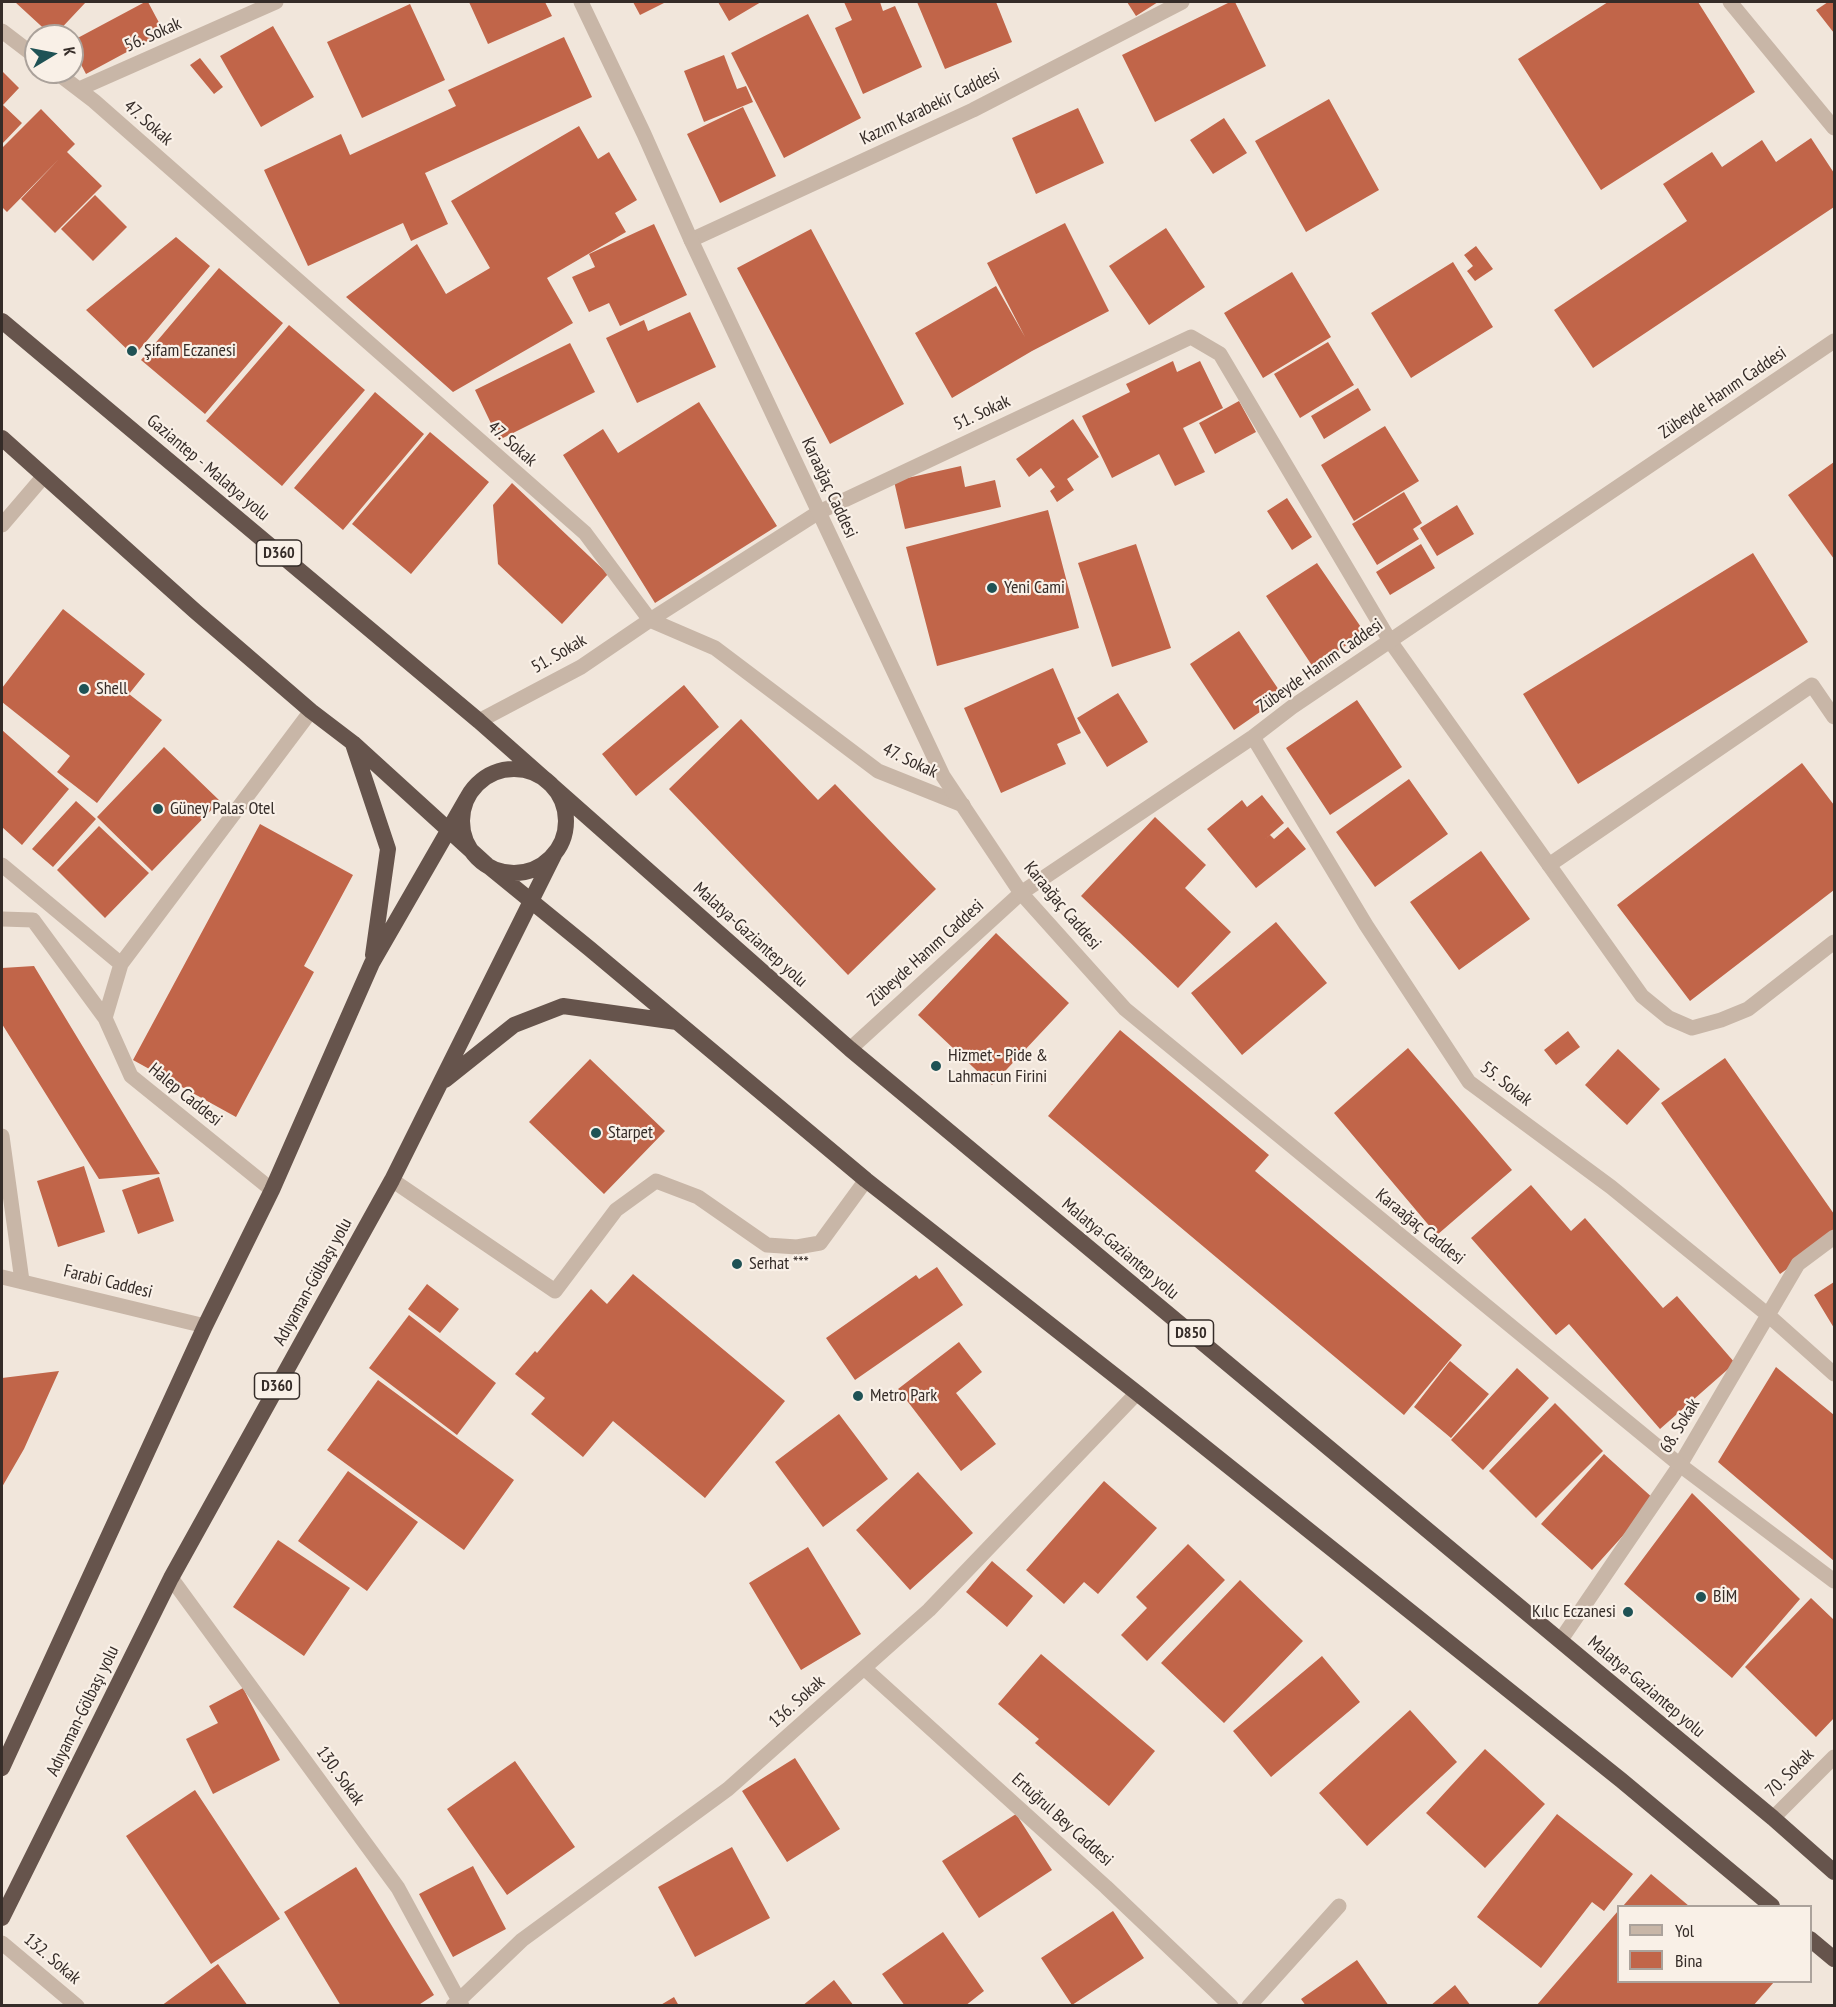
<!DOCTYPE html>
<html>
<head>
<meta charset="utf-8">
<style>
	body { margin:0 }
	#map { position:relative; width:1836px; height:2007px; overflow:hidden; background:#f1e6db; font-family:"PT Sans Narrow",sans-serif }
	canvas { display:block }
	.frame { position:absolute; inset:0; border:3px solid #352c28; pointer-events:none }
	.legend { position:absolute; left:1617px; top:1905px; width:195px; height:78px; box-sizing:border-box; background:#f9f0e7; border:2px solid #aba29b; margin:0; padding:8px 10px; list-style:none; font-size:18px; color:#352c28 }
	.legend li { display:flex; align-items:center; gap:12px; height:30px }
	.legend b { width:30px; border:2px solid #aba29b }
	.north { position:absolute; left:24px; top:24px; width:60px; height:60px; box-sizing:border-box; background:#f9f0e7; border:2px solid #aba29b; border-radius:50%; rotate:80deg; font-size:16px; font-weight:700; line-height:24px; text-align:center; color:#352c28 }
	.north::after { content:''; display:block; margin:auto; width:21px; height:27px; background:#1f5255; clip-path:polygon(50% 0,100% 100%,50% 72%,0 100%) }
</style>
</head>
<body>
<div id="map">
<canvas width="1836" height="2007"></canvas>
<div class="frame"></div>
<ul class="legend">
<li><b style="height:8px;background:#c8b6a7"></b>Yol</li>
<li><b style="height:16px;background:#c16549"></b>Bina</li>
</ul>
<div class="north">K</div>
</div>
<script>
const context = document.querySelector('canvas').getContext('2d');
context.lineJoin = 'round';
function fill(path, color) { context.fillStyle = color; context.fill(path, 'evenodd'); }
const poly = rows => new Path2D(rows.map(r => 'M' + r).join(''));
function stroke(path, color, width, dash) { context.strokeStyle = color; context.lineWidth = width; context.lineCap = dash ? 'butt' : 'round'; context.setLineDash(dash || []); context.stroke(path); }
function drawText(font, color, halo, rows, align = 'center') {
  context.font = font + ' "PT Sans Narrow",sans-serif'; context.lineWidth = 4.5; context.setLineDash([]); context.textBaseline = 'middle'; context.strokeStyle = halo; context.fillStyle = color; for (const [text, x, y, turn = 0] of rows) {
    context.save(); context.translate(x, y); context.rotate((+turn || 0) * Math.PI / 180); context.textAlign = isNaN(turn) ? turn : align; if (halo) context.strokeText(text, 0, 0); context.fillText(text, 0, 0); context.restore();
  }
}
fill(poly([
	[15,2,86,2,54,36,52,36],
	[145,2,148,2,164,32,86,74,72,47,72,41],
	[469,2,545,2,552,16,488,44],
	[633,2,666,2,640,15],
	[718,2,761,2,729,21],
	[844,2,880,2,883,11,895,6,922,67,863,94,835,28,852,20],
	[917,2,996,2,1012,42,945,69],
	[1127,2,1158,2,1136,16],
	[1230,2,1235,2,1266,66,1155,122,1122,55],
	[1608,2,1698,2,1755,92,1601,190,1518,59],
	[1828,2,1834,2,1834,33,1816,10],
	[410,4,445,80,362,118,327,42],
	[808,14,861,118,784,158,731,53],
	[273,26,314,97,261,127,220,56],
	[564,37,592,97,425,173,448,224,411,241,403,223,308,266,264,170,341,134,350,155,456,106,448,90],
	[724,55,737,89,746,86,753,102,704,122,684,71],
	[200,58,223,87,214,94,190,65],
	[2,71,19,88,3,105,22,123,2,144],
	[1329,99,1379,190,1306,232,1255,141],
	[743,107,776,176,720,203,687,134],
	[1078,108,1104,163,1036,194,1012,138],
	[41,109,75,144,67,152,102,186,55,233,21,199,59,159,7,212,2,207,2,148],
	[1224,118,1247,153,1213,174,1190,140],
	[579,126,598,159,609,152,637,200,615,213,626,232,547,278,573,323,453,392,346,297,417,244,446,294,490,268,451,201],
	[1811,138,1834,173,1834,207,1593,368,1554,310,1687,221,1663,184,1712,152,1722,167,1762,140,1776,162],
	[95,195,127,227,93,261,61,229],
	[1065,223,1109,311,1032,351,952,398,915,333,996,286,1025,337,987,263],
	[654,224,687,295,620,326,609,303,589,312,572,277,595,267,589,254],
	[1166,228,1205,287,1149,325,1109,266],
	[811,229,904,404,830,444,737,268],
	[176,237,210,266,134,356,86,310],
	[1476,246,1493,269,1475,281,1467,271,1473,266,1464,255],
	[1453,262,1493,327,1411,378,1371,313],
	[219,268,283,323,205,414,141,360],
	[1292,272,1331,337,1263,378,1224,313],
	[690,312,716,367,637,403,606,338,644,320,648,331],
	[289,325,365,390,282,486,206,421],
	[1328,342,1354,385,1300,418,1274,374],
	[570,343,595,392,499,440,475,390],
	[1173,361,1177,372,1200,361,1223,408,1183,428,1205,472,1175,486,1159,454,1112,478,1082,416,1130,392,1126,384],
	[1358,388,1371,410,1324,439,1311,416],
	[375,392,424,434,343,530,294,488],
	[1239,401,1256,432,1215,454,1199,423],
	[699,402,777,526,655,603,563,455,603,429,618,453],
	[1073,419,1099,457,1067,479,1074,490,1057,502,1050,491,1055,487,1041,468,1029,477,1016,459],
	[1385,426,1419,481,1354,521,1321,465],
	[430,432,489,482,411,574,352,524],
	[1834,462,1834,559,1788,495],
	[961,466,965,487,995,480,1001,507,905,529,894,481],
	[512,483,608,574,562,624,498,564,493,505],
	[1404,492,1422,523,1413,529,1419,539,1377,565,1352,524],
	[1287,498,1312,537,1292,550,1267,511],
	[1457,505,1474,534,1437,556,1420,528],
	[1048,510,1079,628,937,666,906,547],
	[1136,544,1171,648,1112,667,1078,563],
	[1421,544,1435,568,1390,595,1376,572],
	[1753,553,1808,642,1578,784,1523,694],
	[1317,563,1365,633,1313,667,1266,596],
	[63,609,145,674,129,694,162,720,97,803,57,772,70,756,2,702,2,688],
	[1239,631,1283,696,1234,730,1190,664],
	[1053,668,1081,733,1057,744,1066,764,1001,793,964,708],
	[684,685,719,727,636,796,602,754],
	[1118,693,1148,742,1107,767,1077,718],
	[1357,700,1402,767,1330,815,1286,748],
	[741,719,818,800,835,784,936,889,848,975,669,789],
	[2,730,69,789,22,845,2,827],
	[164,747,220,801,152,871,97,817],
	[1802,763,1834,805,1834,890,1690,1001,1617,905],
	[1409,779,1448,834,1375,887,1336,832],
	[1262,795,1284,823,1264,840,1270,835,1274,839,1288,827,1306,849,1256,888,1207,829,1242,800,1247,807],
	[76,801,96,819,53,867,32,849],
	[1155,817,1206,865,1185,888,1231,932,1178,988,1081,896],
	[260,824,353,875,304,966,314,972,236,1117,133,1060],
	[99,826,149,873,105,918,57,870],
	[1481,851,1530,919,1459,970,1410,902],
	[1276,922,1327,983,1242,1055,1191,993],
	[996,933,1069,1003,992,1085,918,1015],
	[34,966,160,1174,99,1179,2,1024,2,968],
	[1120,1030,1269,1155,1255,1171,1462,1345,1404,1415,1048,1116],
	[1568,1031,1580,1047,1556,1065,1544,1050],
	[1408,1048,1512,1170,1437,1235,1334,1113],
	[1618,1049,1660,1089,1627,1125,1585,1085],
	[1725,1058,1834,1214,1834,1235,1780,1274,1661,1103],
	[590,1059,665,1131,604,1194,529,1122],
	[84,1166,105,1232,58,1247,37,1181],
	[159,1177,174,1221,138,1234,122,1190],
	[1531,1185,1571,1231,1585,1218,1663,1308,1677,1296,1735,1363,1660,1429,1569,1324,1556,1335,1471,1238],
	[937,1267,963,1305,855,1380,826,1338,916,1275,919,1279],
	[633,1274,785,1401,705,1498,613,1421,583,1457,531,1414,545,1398,515,1374,535,1351,537,1353,591,1289,607,1304],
	[1834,1282,1834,1328,1814,1295],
	[427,1284,459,1309,440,1333,408,1309],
	[409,1315,496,1383,457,1435,369,1368],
	[959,1342,982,1372,956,1393,996,1444,961,1471,898,1389],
	[1450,1361,1489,1394,1451,1438,1414,1407],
	[1776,1367,1834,1415,1834,1561,1718,1462],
	[1517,1368,1549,1398,1483,1470,1451,1440],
	[59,1371,24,1449,2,1487,2,1378],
	[378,1380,514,1480,464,1550,327,1450],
	[1555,1403,1603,1451,1536,1518,1489,1471],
	[839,1414,888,1479,823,1527,775,1462],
	[1604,1454,1655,1500,1592,1570,1541,1524],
	[348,1471,418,1522,367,1591,298,1541],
	[918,1472,973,1533,910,1590,856,1530],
	[1104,1481,1157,1528,1098,1594,1084,1582,1064,1604,1026,1570],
	[1692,1493,1800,1599,1732,1678,1624,1584],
	[278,1540,350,1588,304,1656,233,1607],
	[1188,1544,1225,1580,1147,1661,1121,1635,1147,1608,1136,1597],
	[808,1547,861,1634,801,1670,749,1583],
	[992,1561,1033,1596,1007,1627,966,1592],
	[1240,1580,1303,1641,1224,1723,1161,1663],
	[1811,1598,1834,1620,1834,1718,1816,1737,1745,1667],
	[1041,1654,1155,1751,1109,1806,1035,1743,1039,1739,998,1704],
	[1322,1656,1360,1702,1271,1777,1233,1731],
	[243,1688,280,1760,213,1794,186,1739,218,1723,209,1706],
	[1410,1710,1457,1762,1367,1846,1319,1793],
	[1485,1749,1545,1804,1485,1868,1426,1813],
	[795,1758,840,1829,787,1862,742,1791],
	[515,1761,575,1847,507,1895,447,1809],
	[195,1790,280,1919,211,1964,126,1836],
	[1016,1814,1052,1870,979,1918,942,1861],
	[1557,1814,1633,1874,1604,1911,1592,1902,1541,1968,1477,1917],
	[732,1847,770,1918,695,1957,658,1887],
	[473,1866,506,1929,453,1957,419,1894],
	[356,1867,434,1995,417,2006,341,2006,284,1912],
	[1651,1874,1689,1906,1623,1906],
	[1113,1911,1144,1958,1072,2005,1041,1958],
	[1618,1911,1618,1982,1774,1982,1753,2006,1536,2006],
	[943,1932,984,1991,965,2006,905,2006,882,1974],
	[1357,1960,1389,2006,1306,2006,1301,1999],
	[218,1964,248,2006,161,2006],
	[834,1980,854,2006,802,2006],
	[1455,1985,1471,2006,1430,2006],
	[674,1997,679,2006,659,2006]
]), '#c16549');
stroke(poly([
	[1390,641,1642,996,1669,1018,1692,1028,1721,1020,1748,1009,1834,942],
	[2,1136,22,1281],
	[392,1180,555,1291,616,1210,656,1181,698,1197,767,1245,797,1247,820,1243,866,1180]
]), '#c8b6a7', 15);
stroke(poly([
	[1730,2,1834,128],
	[2,31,36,57],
	[56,72,94,101,585,533,650,620,715,648,878,771,963,805],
	[79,89,276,2],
	[691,240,973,110,1182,2],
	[2,525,44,476],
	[479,721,581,667,650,620,819,512,1191,337,1220,354,1390,641],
	[1253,737,1366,925,1469,1082,1611,1187,1768,1315,1834,1374],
	[2,865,121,964],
	[1549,865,1812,685,1834,717],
	[2,919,33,920,105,1018,131,1076,272,1190],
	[105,1018,121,964,311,711],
	[850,1049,1021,893,1253,737,1292,707,1834,341],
	[2,1277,205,1326],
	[171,1578,398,1888,462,2006],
	[1560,1641,1680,1465,1798,1264,1834,1237],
	[864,1668,1106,1887,1231,2006],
	[1773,1818,1834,1757],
	[2,1943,77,2006],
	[453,2006,522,1940,728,1789,864,1668,929,1610,1137,1393],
	[1249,2006,1339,1906]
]), '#c8b6a7', 15);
stroke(poly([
	[581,2,644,134,691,240,943,776,1021,893,1125,1009,1680,1465,1834,1581]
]), '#c8b6a7', 15);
stroke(poly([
	[2,321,479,721,850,1049,1773,1818,1834,1872],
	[2,438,195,611,311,711,353,743,487,865,590,949,866,1180,1137,1393,1621,1780,1772,1906],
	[353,744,388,849,373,955],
	'462 821a52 52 0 1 1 104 0a52 52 0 1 1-104 0Z',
	[445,1080,514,1025,563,1006,677,1022],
	[2,1768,205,1326,272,1190,372,963,467,798],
	[2,1918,171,1578,392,1180,554,855],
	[1810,1939,1834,1959]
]), '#66544c', 16);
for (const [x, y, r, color] of [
	[132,351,6,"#1f5255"],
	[992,588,6,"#1f5255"],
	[84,689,6,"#1f5255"],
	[158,809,6,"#1f5255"],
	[936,1066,6,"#1f5255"],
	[596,1133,6,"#1f5255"],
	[737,1264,6,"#1f5255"],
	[858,1396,6,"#1f5255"],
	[1701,1597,6,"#1f5255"],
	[1628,1612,6,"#1f5255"]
]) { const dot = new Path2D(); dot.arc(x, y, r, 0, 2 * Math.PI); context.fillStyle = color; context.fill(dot); stroke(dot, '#f9f0e7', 2); }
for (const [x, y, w] of [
	[279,553,45],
	[1191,1333,45],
	[277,1386,45]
]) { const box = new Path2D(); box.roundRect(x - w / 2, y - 13, w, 26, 4.5); context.fillStyle = '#f9f0e7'; context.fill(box); stroke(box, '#352c28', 1.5); }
drawText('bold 16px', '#352c28', null, [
	["D360",279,553],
	["D850",1191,1333],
	["D360",277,1386]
]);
drawText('18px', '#352c28', '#f9f0e7', [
	["56. Sokak",153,35,-24],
	["Kazım Karabekir Caddesi",930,107,-26],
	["47. Sokak",148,123,41],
	["Zübeyde Hanım Caddesi",1723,393,-34],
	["51. Sokak",982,413,-25],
	["47. Sokak",512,444,41],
	["Gaziantep - Malatya yolu",208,468,40],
	["Karaağaç Caddesi",829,488,65],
	["51. Sokak",559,654,-30],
	["Zübeyde Hanım Caddesi",1320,666,-35],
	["47. Sokak",910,761,25],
	["Karaağaç Caddesi",1062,906,50],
	["Malatya-Gaziantep yolu",750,935,42],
	["Zübeyde Hanım Caddesi",926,953,-42],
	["55. Sokak",1506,1084,38],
	["Halep Caddesi",185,1095,39],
	["Karaağaç Caddesi",1420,1227,39],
	["Malatya-Gaziantep yolu",1120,1249,40],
	["Farabi Caddesi",108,1282,14],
	["Adıyaman-Gölbaşı yolu",313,1282,-61],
	["68. Sokak",1680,1426,-59],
	["Malatya-Gaziantep yolu",1646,1687,40],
	["136. Sokak",797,1702,-42],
	["Adıyaman-Gölbaşı yolu",83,1711,-64],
	["70. Sokak",1790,1773,-45],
	["130. Sokak",340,1776,54],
	["Ertuğrul Bey Caddesi",1062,1820,42],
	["132. Sokak",52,1959,40]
]);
drawText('18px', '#352c28', '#f9f0e7', [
	["Şifam Eczanesi",144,351],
	["Yeni Cami",1004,588],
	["Shell",96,689],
	["Güney Palas Otel",170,809],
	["Hizmet - Pide &",948,1056],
	["Lahmacun Firini",948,1077],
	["Starpet",608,1133],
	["Serhat ***",749,1264],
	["Metro Park",870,1396],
	["BİM",1713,1597],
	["Kılıc Eczanesi",1616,1612,"right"]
], 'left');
</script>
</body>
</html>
